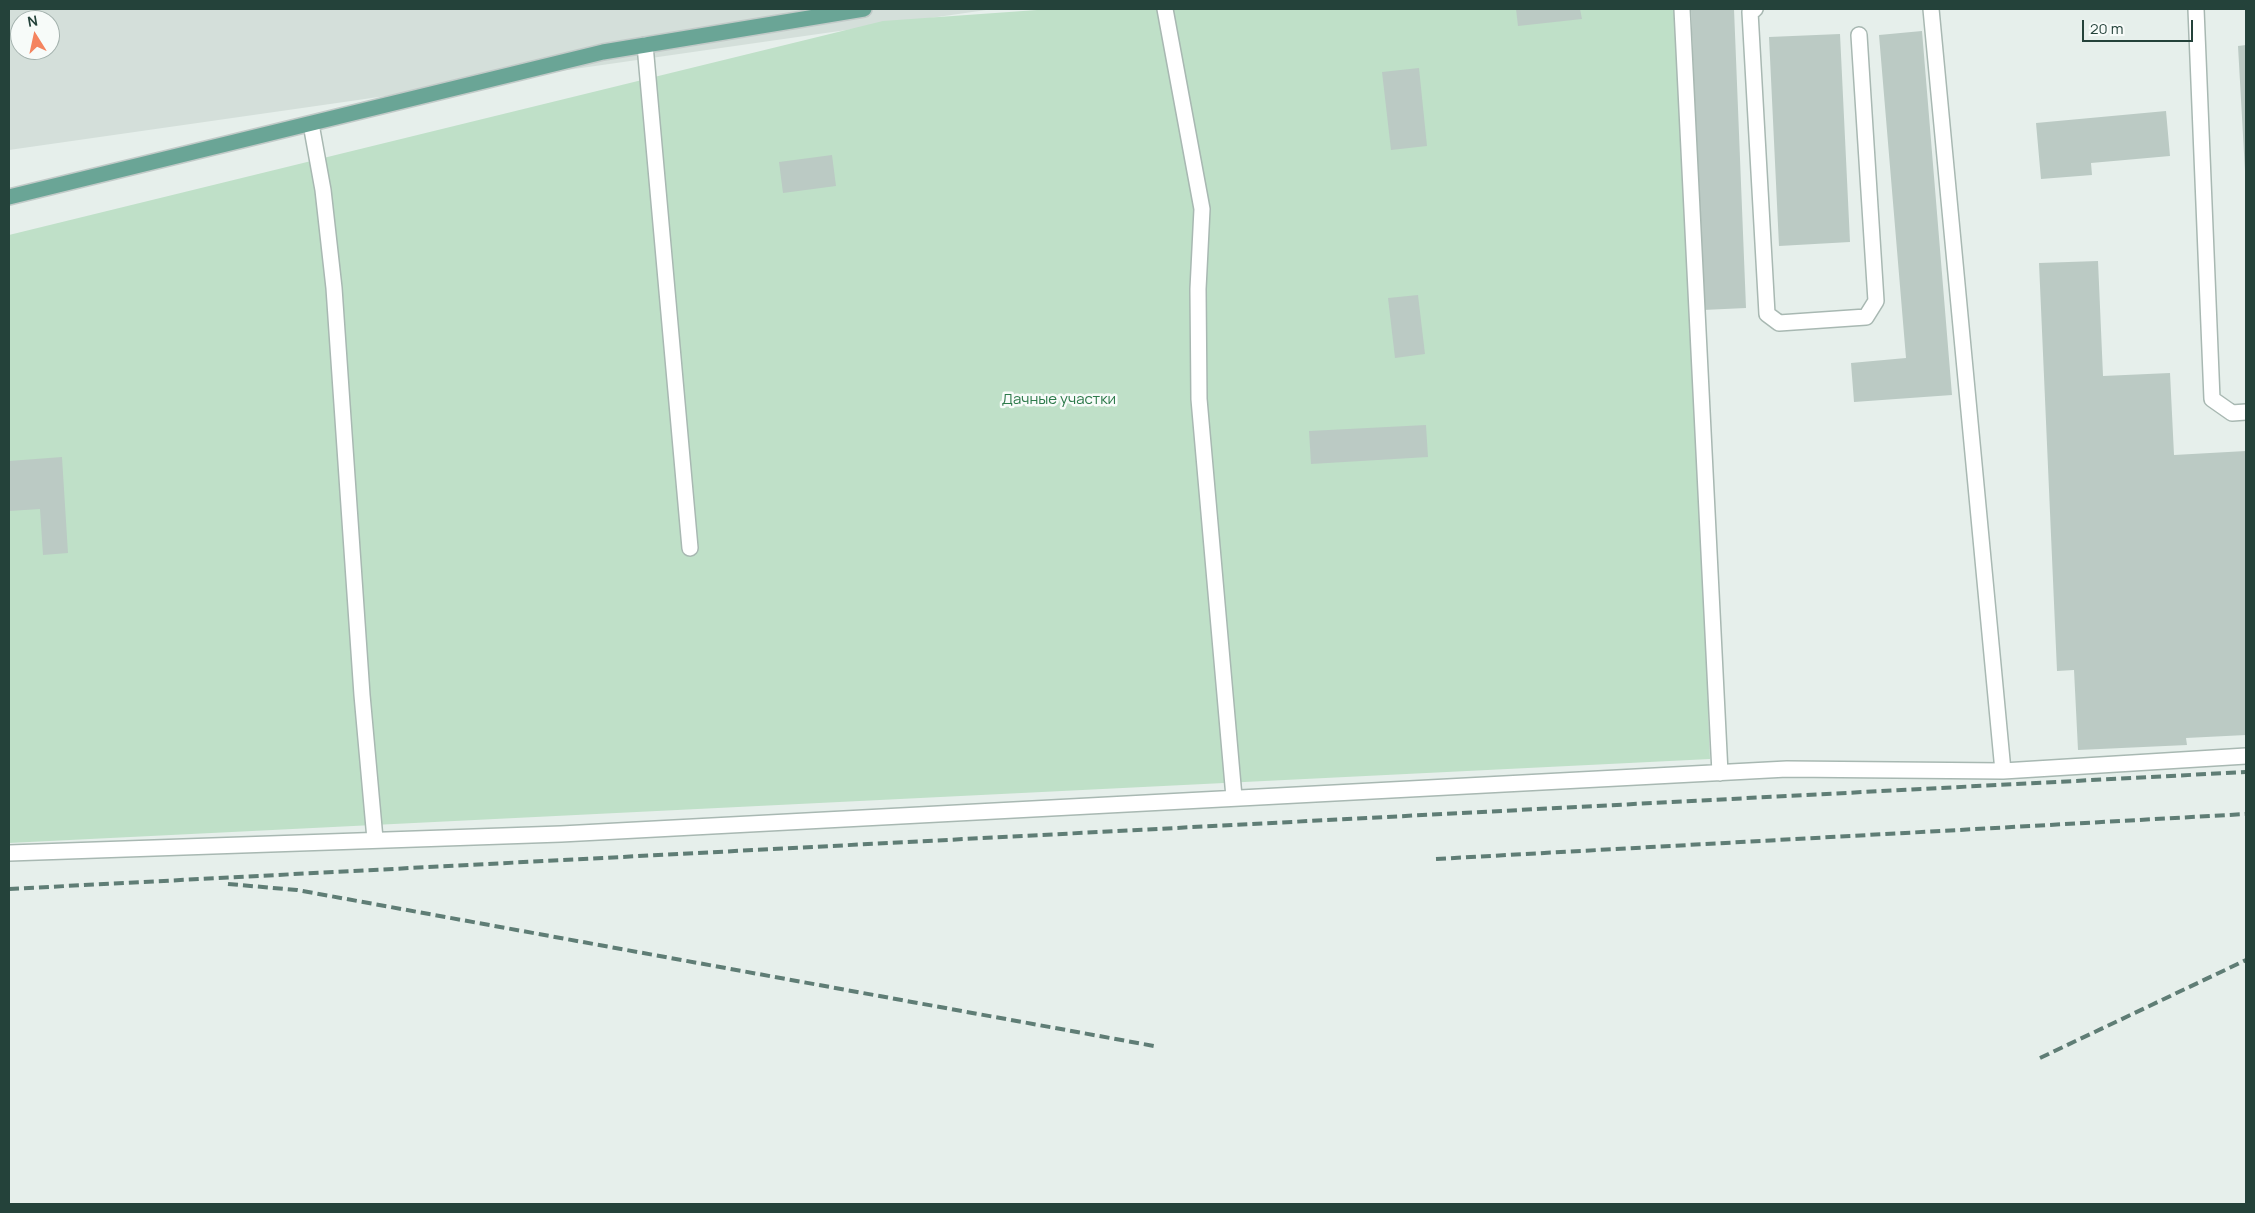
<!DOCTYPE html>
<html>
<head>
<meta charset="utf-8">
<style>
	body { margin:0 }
	#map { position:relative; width:2255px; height:1213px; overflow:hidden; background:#e6efeb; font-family:Manrope,sans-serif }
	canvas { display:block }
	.frame { position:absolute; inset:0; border:10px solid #24423a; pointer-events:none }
	.north { position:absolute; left:10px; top:10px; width:50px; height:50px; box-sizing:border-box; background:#f7fbf9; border:1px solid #a3b1ad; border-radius:50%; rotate:350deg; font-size:14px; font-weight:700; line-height:20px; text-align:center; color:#24423a }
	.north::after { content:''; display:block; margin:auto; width:18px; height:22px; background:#f4845f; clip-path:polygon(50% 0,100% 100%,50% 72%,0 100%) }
	.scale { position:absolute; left:2082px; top:20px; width:111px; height:22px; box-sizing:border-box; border:2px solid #24423a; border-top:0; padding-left:6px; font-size:15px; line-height:18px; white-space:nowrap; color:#24423a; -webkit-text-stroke:4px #f7fbf9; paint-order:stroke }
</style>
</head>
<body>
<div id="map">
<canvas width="2255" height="1213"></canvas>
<div class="frame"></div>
<div class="north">N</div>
<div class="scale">20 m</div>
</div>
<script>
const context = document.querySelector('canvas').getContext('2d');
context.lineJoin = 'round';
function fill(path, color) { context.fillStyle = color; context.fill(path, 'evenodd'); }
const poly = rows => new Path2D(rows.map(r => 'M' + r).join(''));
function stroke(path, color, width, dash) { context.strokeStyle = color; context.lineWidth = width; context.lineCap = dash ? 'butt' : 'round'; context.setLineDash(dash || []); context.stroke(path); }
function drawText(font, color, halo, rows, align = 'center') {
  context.font = font + ' Manrope,sans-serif'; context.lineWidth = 5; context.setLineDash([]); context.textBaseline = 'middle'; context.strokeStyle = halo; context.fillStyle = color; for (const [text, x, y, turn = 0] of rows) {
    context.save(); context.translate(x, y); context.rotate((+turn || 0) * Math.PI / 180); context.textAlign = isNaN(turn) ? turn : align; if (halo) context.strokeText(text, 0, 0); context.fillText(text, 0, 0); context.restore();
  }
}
fill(poly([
	[9,9,993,9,9,150],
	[20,20,50,20,50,50,20,50]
]), '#d4dfda');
fill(poly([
	[1051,9,1682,9,1710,759,9,843,9,235,883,21]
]), '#bfe0c8');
fill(poly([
	[1516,9,1580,9,1582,19,1518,26],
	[1691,9,1734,9,1746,308,1703,310],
	[1922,31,1952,395,1854,402,1851,363,1906,358,1879,35],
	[1840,34,1850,242,1779,246,1769,37],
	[2246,45,2246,171,2245,171,2238,46],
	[1419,68,1427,146,1391,150,1382,72],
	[2166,111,2170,156,2091,163,2092,175,2041,179,2036,123],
	[832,155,836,186,783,193,779,162],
	[2098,261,2103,376,2170,373,2174,455,2246,451,2246,735,2186,738,2187,745,2078,750,2074,670,2057,671,2039,263],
	[1418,295,1425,354,1395,358,1388,298],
	[1426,425,1428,457,1311,464,1309,431],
	[62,457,68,553,43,555,40,509,9,511,9,461]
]), '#bbcac4');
const minor = poly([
	[1165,9,1202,209,1198,289,1199,399,1234,797],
	[1682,9,1720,773],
	[1755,9,1750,12,1767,314,1779,323,1866,317,1876,301,1859,35],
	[1931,9,2003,771],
	[2196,9,2212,399,2232,413,2246,412],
	[645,45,690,548],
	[311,124,323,190,334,288,362,695,375,839],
	[9,853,561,834,1787,769,2003,771,2246,756]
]);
const major = poly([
	[9,197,603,52,864,9]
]);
stroke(minor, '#a8b8b2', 18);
stroke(major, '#c2cac8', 18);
stroke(minor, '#fff', 15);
stroke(major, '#6aa596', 15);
stroke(poly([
	[1436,859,2246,814],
	[228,884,297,890,1154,1046],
	[9,889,2246,772],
	[2040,1058,2246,960]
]), '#5f7d75', 4, [10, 5]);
drawText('15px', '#2d7a4b', '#f7fbf9', [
	["Дачные участки",1059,400]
]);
</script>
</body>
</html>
